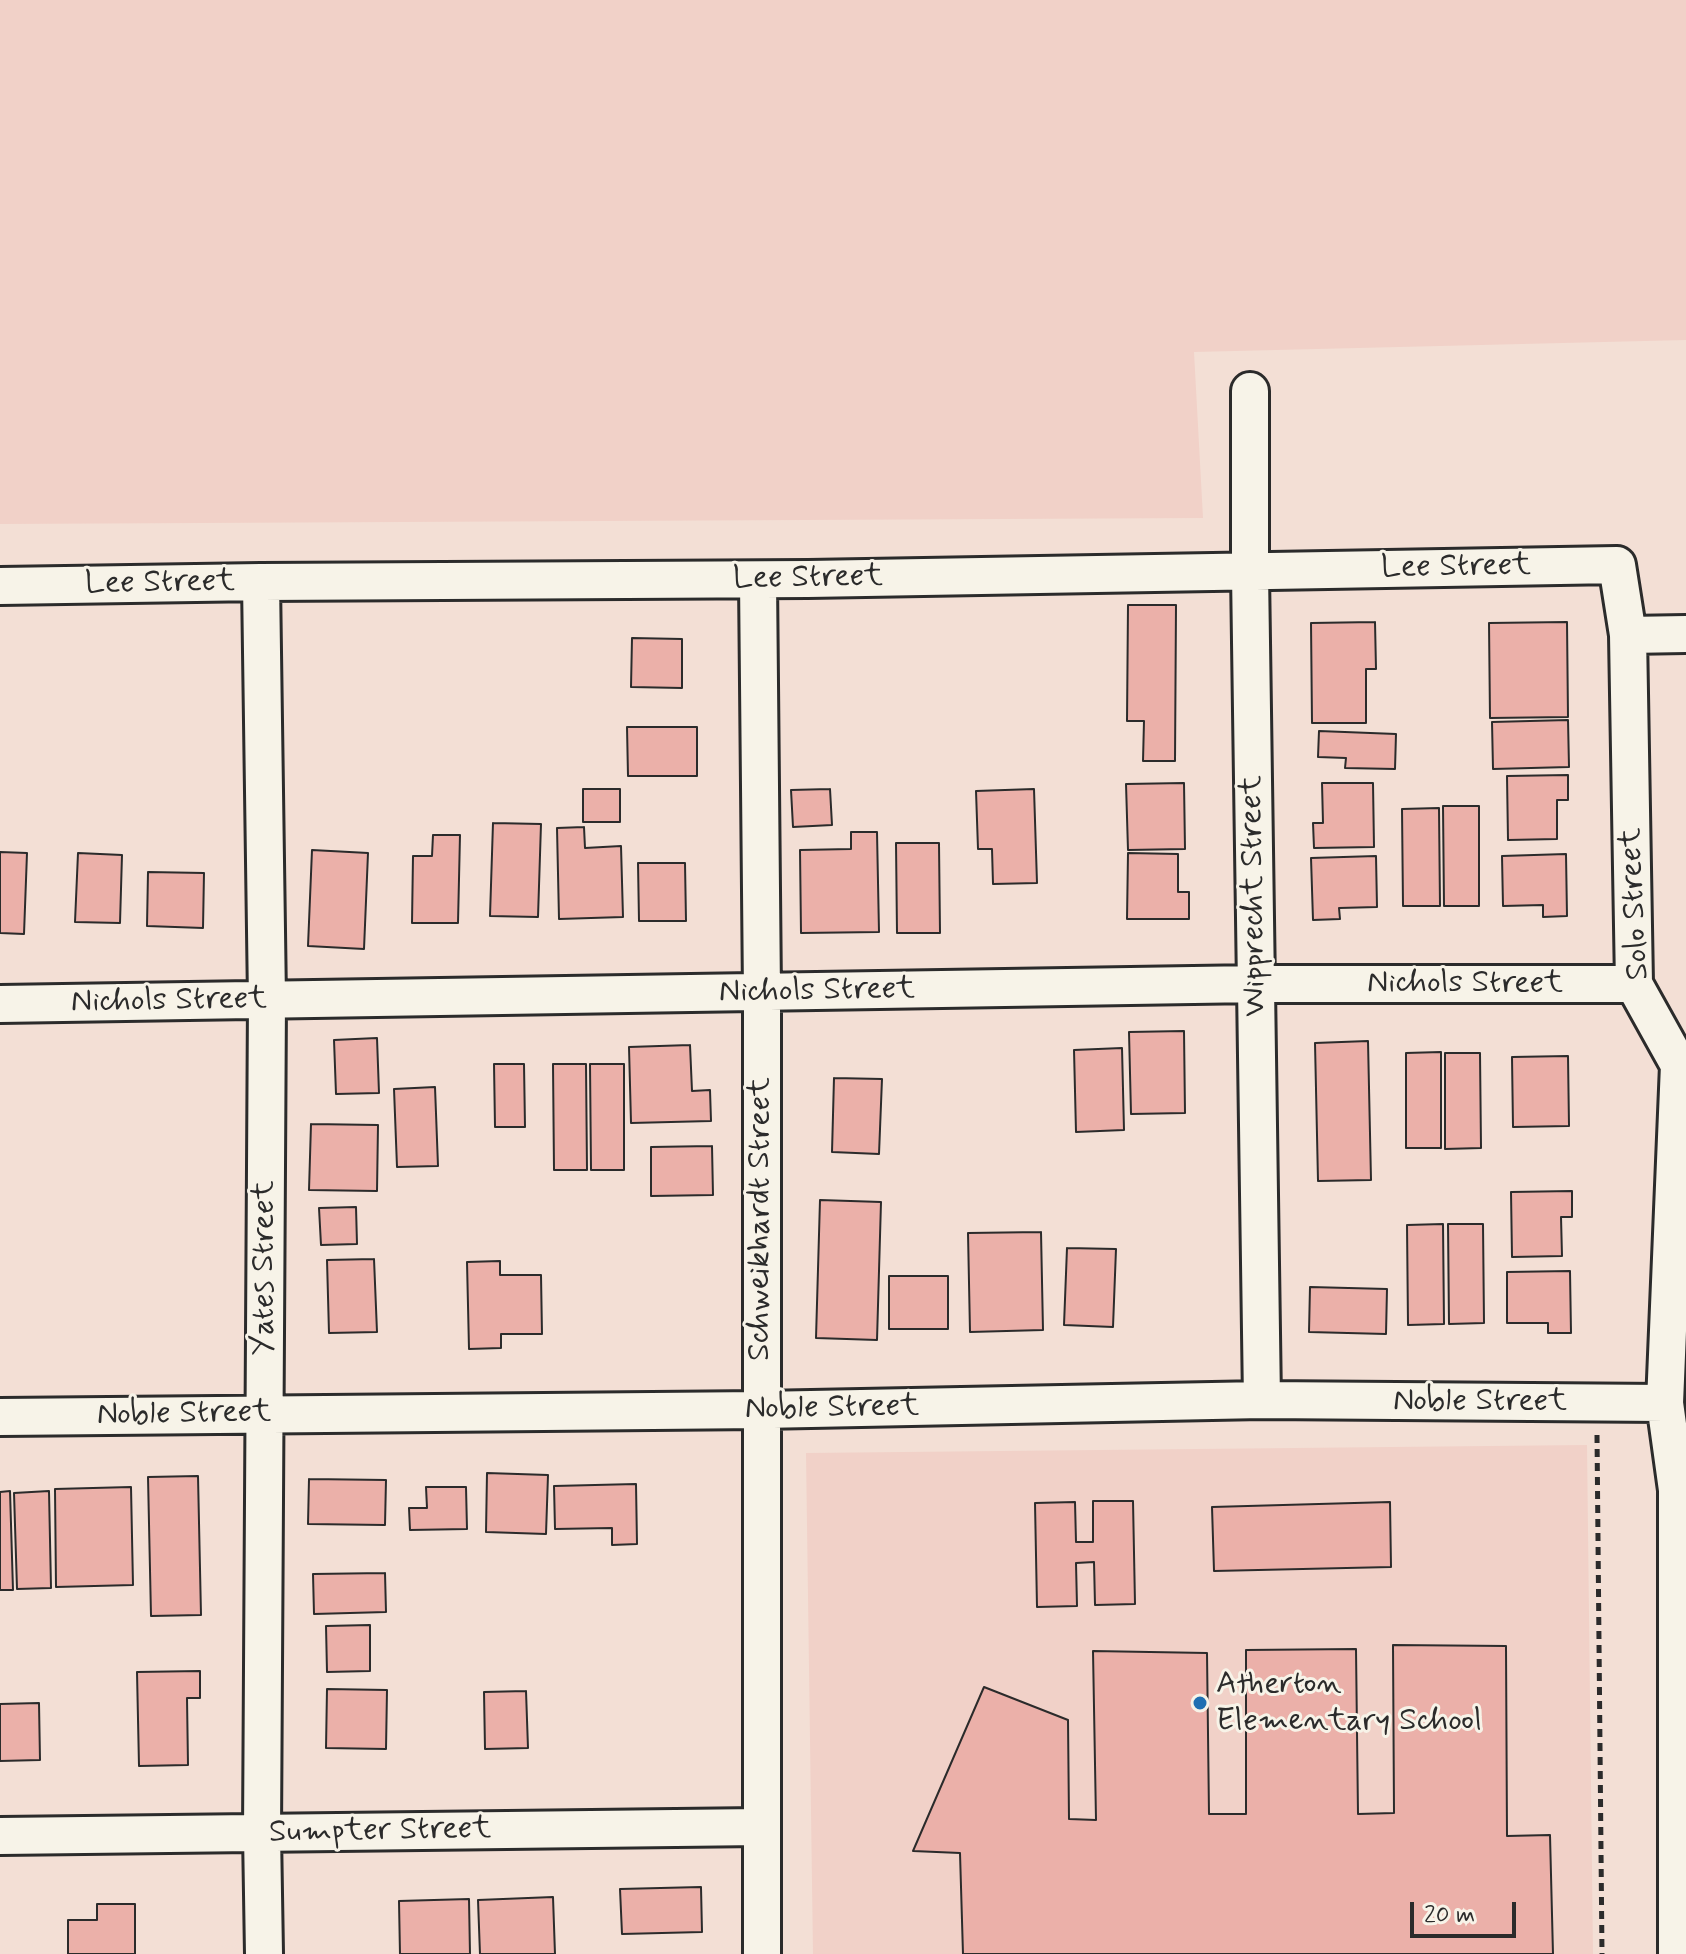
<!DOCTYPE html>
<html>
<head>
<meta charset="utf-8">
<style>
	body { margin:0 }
	#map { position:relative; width:1686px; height:1954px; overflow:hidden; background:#f3dfd5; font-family:Mynerve,sans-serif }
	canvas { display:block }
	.scale { position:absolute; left:1410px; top:1902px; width:106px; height:36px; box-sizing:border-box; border:4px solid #2b2b2b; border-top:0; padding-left:10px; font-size:24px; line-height:28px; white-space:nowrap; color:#2b2b2b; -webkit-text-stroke:6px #f7f3e8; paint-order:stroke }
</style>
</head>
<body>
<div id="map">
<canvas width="1686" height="1954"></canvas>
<div class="scale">20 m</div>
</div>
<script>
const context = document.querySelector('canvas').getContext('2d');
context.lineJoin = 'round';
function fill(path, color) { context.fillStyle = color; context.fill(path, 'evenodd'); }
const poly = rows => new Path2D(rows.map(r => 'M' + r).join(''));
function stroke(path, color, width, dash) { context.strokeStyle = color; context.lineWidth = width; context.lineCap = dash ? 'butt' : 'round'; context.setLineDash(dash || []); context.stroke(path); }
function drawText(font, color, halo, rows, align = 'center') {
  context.font = font + ' Mynerve,sans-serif'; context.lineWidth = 6; context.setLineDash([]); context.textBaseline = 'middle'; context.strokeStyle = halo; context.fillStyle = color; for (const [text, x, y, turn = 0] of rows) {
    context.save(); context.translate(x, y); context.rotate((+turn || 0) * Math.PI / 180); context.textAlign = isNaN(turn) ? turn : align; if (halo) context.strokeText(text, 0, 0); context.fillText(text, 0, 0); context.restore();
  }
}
fill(poly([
	[0,0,1686,0,1686,340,1194,352,1203,518,0,524],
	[1587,1445,1593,1954,813,1954,806,1453]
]), '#f1d1c8');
const building = poly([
	[1128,605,1176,605,1175,761,1143,761,1144,721,1127,721,1128,605],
	[1375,622,1376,669,1366,669,1366,723,1312,723,1311,623,1375,622],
	[1567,622,1568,717,1490,718,1489,623,1567,622],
	[632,638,682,639,682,688,631,687,632,638],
	[1568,720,1569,767,1493,769,1492,722,1568,720],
	[627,727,697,727,697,776,628,776,627,727],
	[1319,731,1396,734,1395,769,1345,768,1346,758,1318,757,1319,731],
	[1568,775,1568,800,1557,800,1557,839,1508,840,1507,776,1568,775],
	[1184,783,1185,849,1128,850,1126,784,1184,783],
	[1322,783,1373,783,1374,847,1314,848,1313,823,1323,823,1322,783],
	[583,789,620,789,620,822,583,822,583,789],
	[830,789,832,825,793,827,791,790,830,789],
	[1034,789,1037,883,993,884,992,849,978,849,976,791,1034,789],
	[1443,806,1479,806,1479,906,1444,906,1443,806],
	[1439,808,1440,906,1403,906,1402,809,1439,808],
	[493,823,541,824,538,917,490,916,493,823],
	[584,827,585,848,621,846,623,917,559,919,557,828,584,827],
	[851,832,877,832,879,932,801,933,800,850,851,849,851,832],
	[433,835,460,835,458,923,412,923,413,856,432,856,433,835],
	[896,843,939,843,940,933,897,933,896,843],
	[312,850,368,853,364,949,308,946,312,850],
	[0,852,27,853,24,934,0,933,0,852],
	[78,853,122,855,120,923,75,922,78,853],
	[1128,853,1178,854,1178,892,1189,892,1189,919,1127,919,1128,853],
	[1566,854,1567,916,1543,917,1543,905,1503,906,1502,856,1566,854],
	[1376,856,1377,907,1339,908,1340,919,1313,920,1311,858,1376,856],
	[638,863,685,863,686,921,639,921,638,863],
	[148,872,204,873,203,928,147,926,148,872],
	[1184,1031,1185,1113,1131,1114,1129,1032,1184,1031],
	[377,1038,379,1093,336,1094,334,1040,377,1038],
	[1368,1041,1371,1180,1318,1181,1315,1043,1368,1041],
	[690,1045,692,1091,710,1090,711,1121,631,1123,629,1047,690,1045],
	[1122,1048,1124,1130,1076,1132,1074,1050,1122,1048],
	[1441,1052,1441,1148,1406,1148,1406,1053,1441,1052],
	[1445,1053,1480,1053,1481,1148,1445,1149,1445,1053],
	[1568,1056,1569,1126,1513,1127,1512,1057,1568,1056],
	[494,1064,524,1064,525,1127,495,1127,494,1064],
	[553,1064,586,1064,587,1170,554,1170,553,1064],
	[590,1064,624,1064,624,1170,591,1170,590,1064],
	[834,1078,882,1079,879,1154,832,1152,834,1078],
	[435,1087,438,1166,397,1167,394,1089,435,1087],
	[311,1124,378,1125,377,1191,309,1190,311,1124],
	[712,1146,713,1195,651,1196,651,1147,712,1146],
	[1572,1191,1572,1217,1561,1217,1562,1256,1512,1257,1511,1192,1572,1191],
	[820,1200,881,1202,877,1340,816,1338,820,1200],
	[356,1207,357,1244,321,1245,319,1208,356,1207],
	[1443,1224,1444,1324,1408,1325,1407,1225,1443,1224],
	[1448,1224,1483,1224,1484,1323,1449,1324,1448,1224],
	[1041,1232,1043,1330,970,1332,968,1233,1041,1232],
	[1067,1248,1116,1249,1113,1327,1064,1325,1067,1248],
	[374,1259,377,1332,329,1333,327,1260,374,1259],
	[500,1261,500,1275,541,1275,542,1334,501,1334,501,1348,469,1349,467,1262,500,1261],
	[1570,1271,1571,1333,1548,1333,1548,1323,1507,1323,1507,1272,1570,1271],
	[889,1276,948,1276,948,1329,889,1329,889,1276],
	[1310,1287,1387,1289,1386,1334,1309,1332,1310,1287],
	[487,1473,548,1475,546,1534,486,1532,487,1473],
	[198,1476,201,1615,151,1616,148,1477,198,1476],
	[309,1479,386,1480,385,1525,308,1524,309,1479],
	[636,1484,637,1544,612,1545,612,1528,555,1529,554,1486,636,1484],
	[131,1487,133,1585,56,1587,55,1489,131,1487],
	[426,1487,466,1487,467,1529,410,1530,409,1508,427,1508,426,1487],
	[10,1491,13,1590,0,1590,0,1492,10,1491],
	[49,1491,51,1588,17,1589,14,1493,49,1491],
	[1093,1501,1133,1501,1135,1604,1095,1605,1094,1562,1076,1563,1077,1606,1037,1607,1035,1503,1075,1502,1076,1542,1093,1542,1093,1501],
	[1390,1502,1391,1567,1214,1571,1212,1507,1390,1502],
	[385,1573,386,1612,314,1614,313,1574,385,1573],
	[370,1625,370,1671,327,1672,326,1626,370,1625],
	[1393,1645,1506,1646,1507,1836,1550,1835,1553,1954,963,1954,960,1853,913,1851,984,1687,1068,1720,1069,1819,1096,1820,1093,1651,1207,1653,1209,1814,1246,1814,1246,1650,1356,1649,1358,1814,1394,1813,1393,1645],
	[200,1671,200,1698,187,1698,188,1765,139,1766,137,1672,200,1671],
	[327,1689,387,1690,386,1749,326,1748,327,1689],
	[526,1691,528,1748,485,1749,484,1692,526,1691],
	[39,1703,40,1760,0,1761,0,1704,39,1703],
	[701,1887,702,1932,622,1934,620,1889,701,1887],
	[553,1897,555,1954,480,1954,478,1900,553,1897],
	[469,1899,470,1954,400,1954,399,1901,469,1899],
	[97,1904,135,1904,135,1954,68,1954,68,1920,97,1920,97,1904]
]);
fill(building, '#ebb0a9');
stroke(building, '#2b2b2b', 2);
const minor = poly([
	[1250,391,1250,573,1262,1400],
	[758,580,762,993,762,1954],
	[261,582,267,1000,262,1833,264,1954],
	[0,586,261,582,808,579,1617,565,1628,635,1634,984,1679,1065,1665,1403,1677,1490,1677,1954],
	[1628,635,1686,634],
	[0,1004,1256,984,1634,984],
	[0,1417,761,1410,1262,1400,1665,1403],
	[0,1836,760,1827]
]);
stroke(minor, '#2b2b2b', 42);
stroke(poly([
	[1597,1435,1602,1954]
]), '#2b2b2b', 5, [8, 6]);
stroke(minor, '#f7f3e8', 36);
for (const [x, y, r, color] of [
	[1200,1703,8,"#1f6fb2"]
]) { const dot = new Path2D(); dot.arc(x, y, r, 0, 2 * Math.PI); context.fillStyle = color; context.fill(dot); stroke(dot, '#f7f3e8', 3); }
drawText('32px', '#2b2b2b', '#f7f3e8', [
	["Lee Street",1456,568,-1],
	["Lee Street",808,579,-1],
	["Lee Street",160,584,-1],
	["Wipprecht Street",1255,896,-91],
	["Solo Street",1636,904,-93],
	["Nichols Street",1465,984],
	["Nichols Street",817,992,-1],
	["Nichols Street",169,1002,-1],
	["Schweikhardt Street",761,1219,-90],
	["Yates Street",265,1268,-90],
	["Noble Street",1480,1402],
	["Noble Street",832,1409,-1],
	["Noble Street",184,1415,-1],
	["Sumpter Street",380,1832,-1]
]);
drawText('32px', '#2b2b2b', '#f7f3e8', [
	["Atherton",1216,1685],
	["Elementary School",1216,1722]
], 'left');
</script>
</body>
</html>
